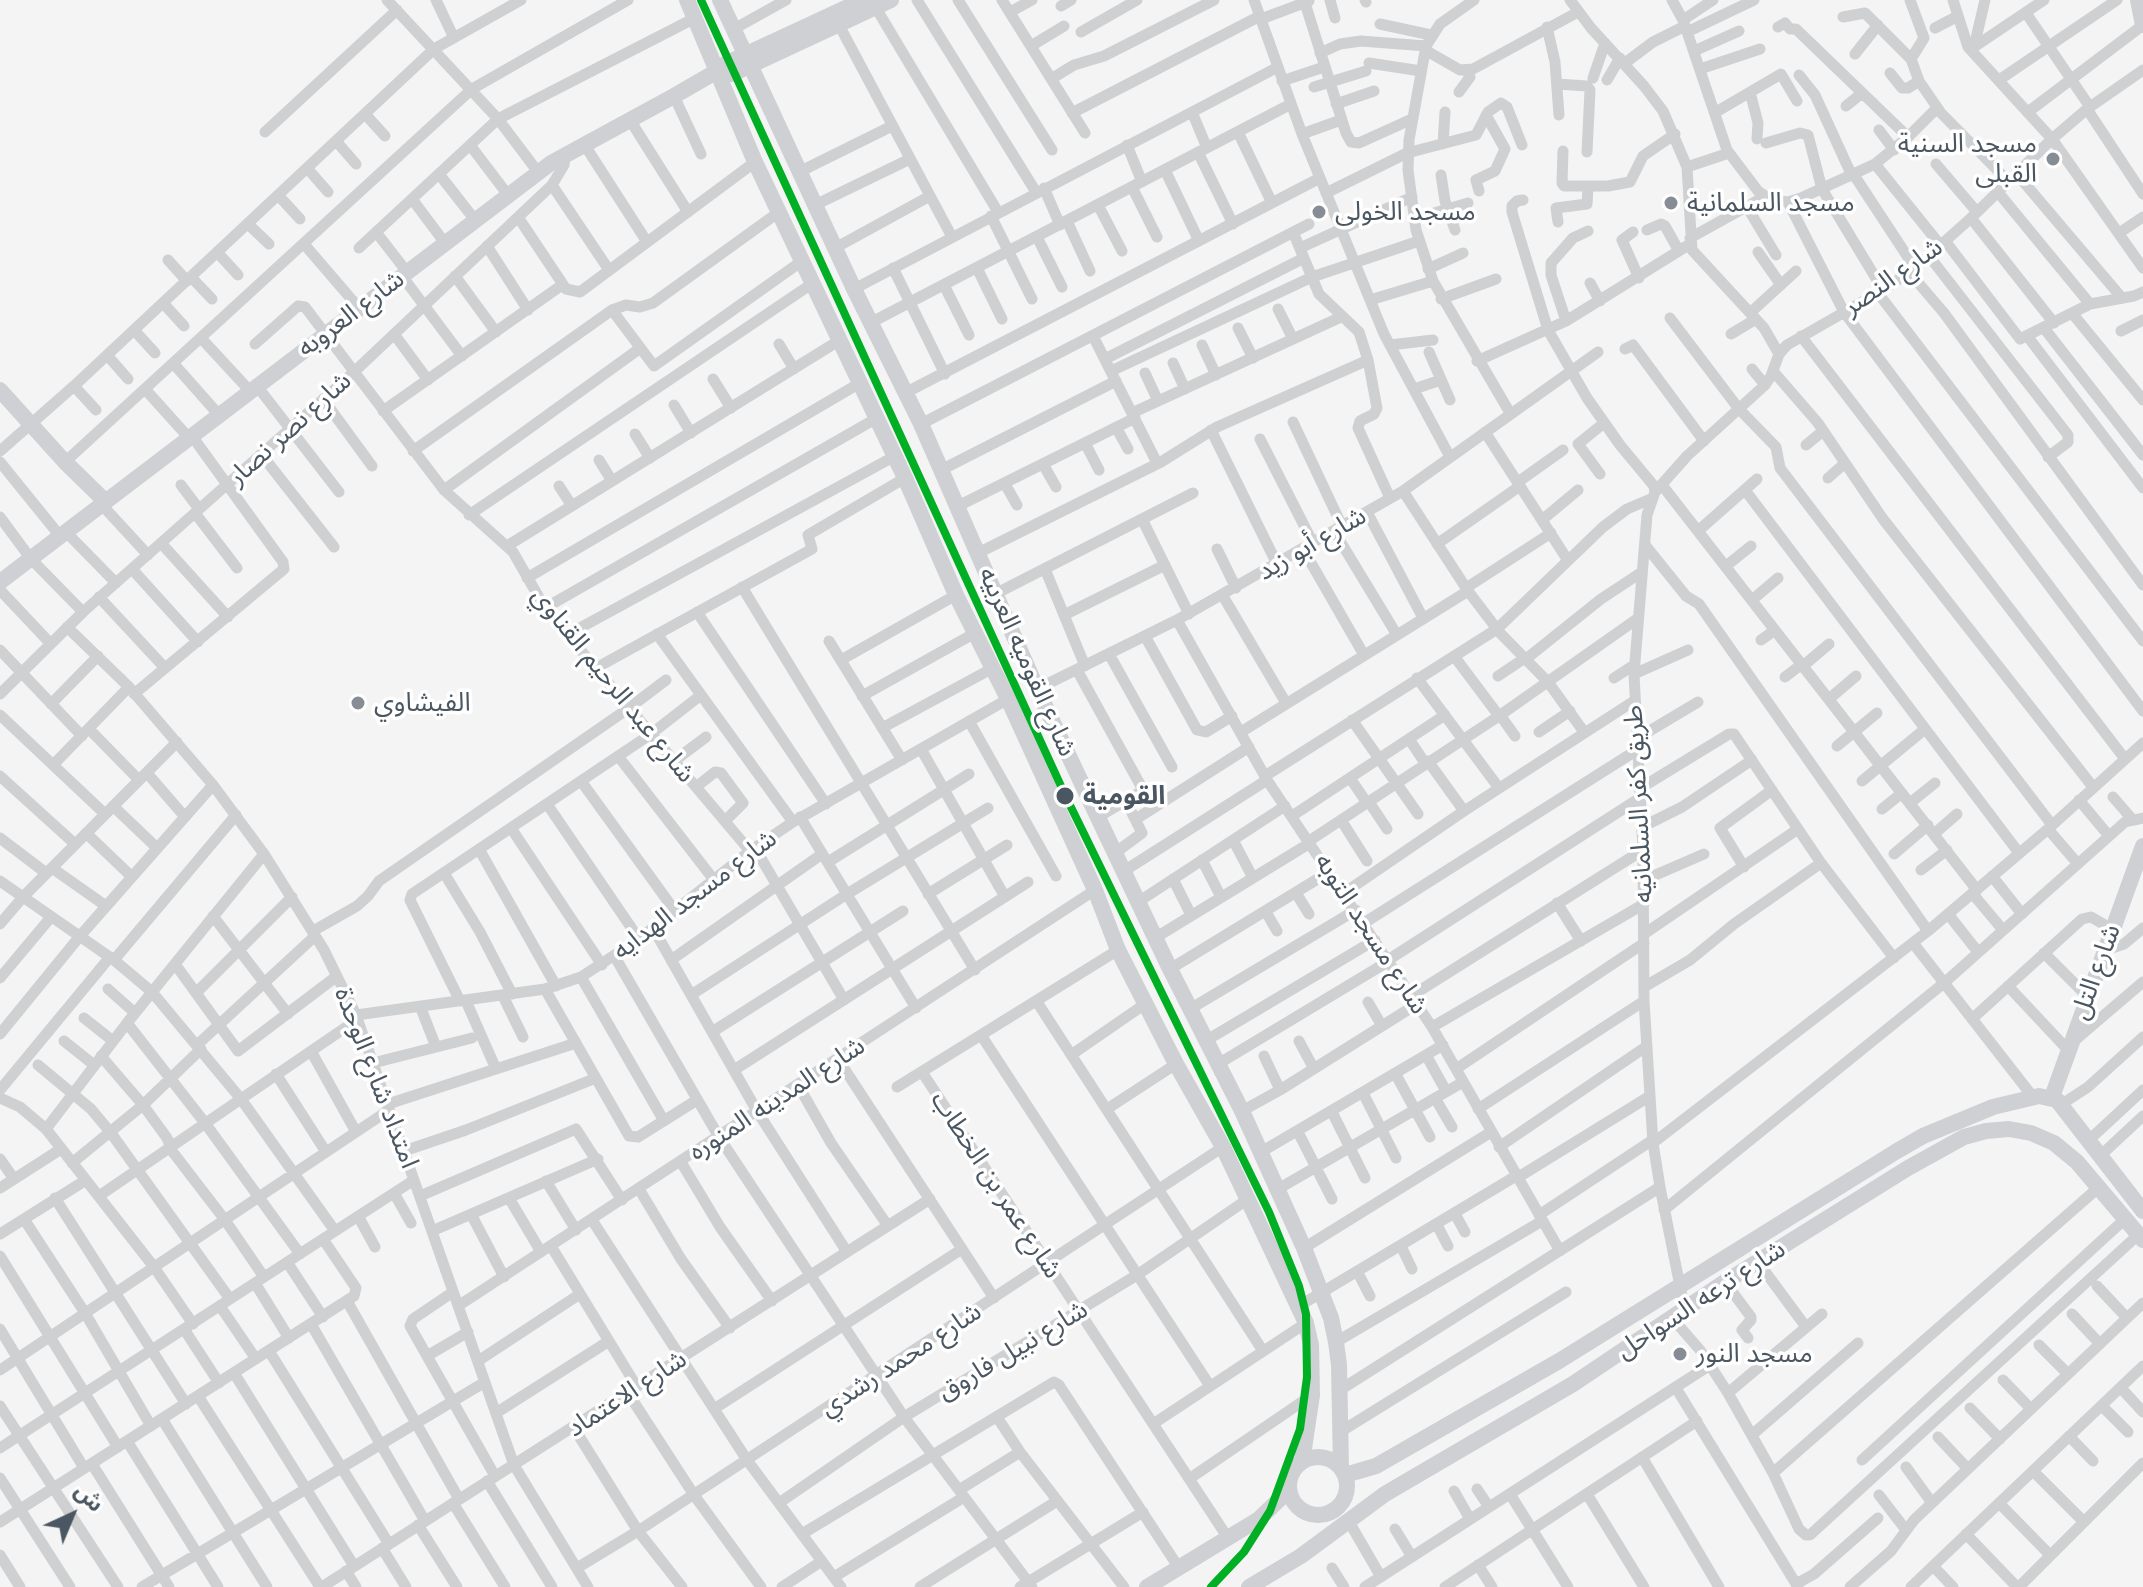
<!DOCTYPE html>
<html>
<head>
<meta charset="utf-8">
<style>
	body { margin:0 }
	#map { position:relative; width:2143px; height:1587px; overflow:hidden; background:#f4f4f4; font-family:Montserrat,"Noto Sans Arabic",sans-serif }
	canvas { display:block }
	.north { position:absolute; left:32px; top:1475px; width:80px; height:80px; -webkit-text-stroke:6px #fff; paint-order:stroke; rotate:44deg; font-size:22px; font-weight:700; line-height:32px; text-align:center; color:#4a5661 }
	.north::after { content:''; display:block; margin:auto; width:28px; height:36px; background:#4a5661; clip-path:polygon(50% 0,100% 100%,50% 72%,0 100%) }
</style>
</head>
<body>
<div id="map">
<canvas width="2143" height="1587"></canvas>
<div class="north">ش</div>
</div>
<script>
const context = document.querySelector('canvas').getContext('2d');
context.lineJoin = 'round';
const poly = rows => new Path2D(rows.map(r => 'M' + r).join(''));
function stroke(path, color, width, dash) { context.strokeStyle = color; context.lineWidth = width; context.lineCap = dash ? 'butt' : 'round'; context.setLineDash(dash || []); context.stroke(path); }
function drawText(font, color, halo, rows, align = 'center') {
  context.font = font + ' Montserrat,"Noto Sans Arabic",sans-serif'; context.lineWidth = 7; context.setLineDash([]); context.textBaseline = 'middle'; context.strokeStyle = halo; context.fillStyle = color; for (const [text, x, y, turn = 0] of rows) {
    context.save(); context.translate(x, y); context.rotate((+turn || 0) * Math.PI / 180); context.textAlign = isNaN(turn) ? turn : align; if (halo) context.strokeText(text, 0, 0); context.fillText(text, 0, 0); context.restore();
  }
}
stroke(poly([
	[387,0,498,119,538,172],
	[436,0,454,38],
	[917,0,1036,192],
	[958,0,1052,150],
	[1002,0,1085,133],
	[1254,0,1302,134,1384,334,1450,457],
	[1304,0,1346,133,1351,142,1359,143,1412,119],
	[1330,0,1335,18],
	[1365,0,1366,2],
	[1474,0,1440,24,1426,46,1409,140,1408,170,1416,230,1433,281,1510,413],
	[1570,0,1591,28,1644,86,1663,111,1687,167,1692,250,1764,328,1779,354],
	[1672,0,1683,20,1727,150,1758,191,1771,200,1788,202,1801,198,1875,164,1908,137,1937,108],
	[1910,0,1924,38,1911,59,1919,81,1941,113,2008,181],
	[1953,0,1968,47,2052,139,2143,268],
	[1061,6,1071,0],
	[876,8,998,212],
	[1010,12,1032,0],
	[2026,13,2090,107],
	[1843,17,1865,13,1911,59],
	[1261,19,1309,1],
	[1683,20,1713,0],
	[1380,24,1431,35],
	[839,25,952,237],
	[1547,27,1555,62,1559,115],
	[1778,27,1785,23,1790,29,1796,29,1908,137],
	[1935,28,1958,16],
	[734,29,786,0],
	[1081,32,1137,0],
	[1687,32,1754,0],
	[1031,46,1064,26],
	[1974,47,2044,0],
	[1974,47,1985,0],
	[1425,50,1460,70,1473,69,1578,12],
	[1694,51,1739,31],
	[1320,53,1340,44,1361,41,1426,46],
	[1855,54,1878,25],
	[1369,63,1421,71],
	[1625,63,1653,42,1685,26],
	[1700,69,1760,49],
	[1890,73,1902,88,1908,88,1919,81],
	[1799,75,1815,95,1852,176],
	[1593,78,1605,43],
	[1051,79,1074,65,1104,56,1214,0],
	[1607,80,1620,58],
	[1999,80,2117,0],
	[1282,81,1324,67],
	[1557,84,1587,86,1590,90,1587,152],
	[1314,87,1366,71],
	[1459,92,1470,77,1467,71],
	[1750,92,1758,123,1757,139],
	[674,96,701,154],
	[1336,104,1374,91],
	[1846,106,1862,93],
	[2087,109,2143,194],
	[1192,112,1207,148],
	[1716,112,1781,74,1797,101],
	[2028,112,2143,25],
	[1072,113,1260,16],
	[365,114,385,136],
	[630,120,688,212],
	[1879,130,1894,150],
	[265,132,397,10],
	[1238,132,1272,203],
	[1302,134,1341,120],
	[336,141,356,164],
	[1766,143,1800,133,1808,135,1822,189,1883,290],
	[584,144,647,242],
	[1443,144,1445,112],
	[470,145,508,195],
	[1127,145,1142,182],
	[1563,151,1562,183,1564,186,1608,186,1630,182,1643,156,1675,134],
	[1198,152,1233,224],
	[1875,164,1941,246],
	[1936,164,1977,212],
	[1687,167,1729,153],
	[307,168,328,192],
	[1165,170,1199,241],
	[799,172,892,126],
	[2016,173,2122,298],
	[439,174,475,220],
	[1441,175,1445,201,1455,230],
	[1854,175,1915,268],
	[552,185,609,270],
	[1132,187,1157,237],
	[1044,188,1060,225],
	[1479,191,1476,180,1495,171,1505,149,1486,115],
	[1997,191,2090,304],
	[1326,193,1407,153,1476,135,1488,112,1501,103,1507,107,1522,145],
	[278,195,300,219],
	[412,199,445,243],
	[1523,200,1517,201,1512,206,1512,212,1548,330,1587,398,1620,445,1654,486,1655,492,1647,515,1634,674,1643,850,1644,1001,1653,1143,1660,1187,1685,1311],
	[1788,202,1844,312,2143,711],
	[815,205,910,159],
	[1098,205,1122,251],
	[1747,207,1776,255],
	[991,216,1032,299],
	[518,217,566,289,580,292,755,162],
	[1971,218,2054,323],
	[1414,219,1468,203],
	[1067,221,1090,271],
	[1558,222,1556,208,1587,204,1588,188],
	[248,224,269,244],
	[1647,230,1661,224,1665,226,1679,251],
	[376,232,407,272],
	[1293,232,1319,294,1359,332,1368,360,1377,408,1374,414,1360,421,1358,428,1390,498],
	[1633,232,1622,240,1639,278],
	[2119,233,2143,217],
	[1037,237,1062,287],
	[1690,238,1764,197],
	[1946,242,2020,339,2090,304,2134,296,2143,292],
	[304,244,359,308],
	[487,246,528,310],
	[359,248,498,119,695,18],
	[835,248,930,196],
	[1300,248,1412,197],
	[217,252,238,275],
	[1758,252,1781,285],
	[1929,256,2068,435,2068,442,2048,457],
	[168,260,187,281],
	[893,268,945,374],
	[977,268,1002,319],
	[1428,269,1463,253],
	[1909,272,1944,313,2143,585],
	[402,276,462,356],
	[455,276,496,332],
	[191,277,212,299],
	[1590,283,1600,301],
	[944,285,969,335],
	[854,289,1278,67],
	[1878,293,2143,641],
	[1441,299,1496,279],
	[1370,300,1433,281],
	[163,303,184,326],
	[1278,309,1293,339],
	[612,310,654,366,802,261],
	[1750,313,1796,271],
	[2072,313,2143,400],
	[1670,318,1739,409,1776,447,1780,468,2052,825],
	[1566,321,1551,275,1551,263,1573,238,1588,231],
	[870,323,1291,104],
	[1238,328,1253,358],
	[2044,328,2143,455],
	[134,330,155,353],
	[2121,331,2143,320],
	[394,334,428,380],
	[1731,334,1756,319],
	[1093,336,1157,463],
	[1801,336,2125,759],
	[2028,337,2143,488],
	[201,338,250,391],
	[255,344,298,306,305,307,444,490,513,552,545,608,750,851],
	[779,344,794,369],
	[1202,345,1216,375],
	[1390,345,1433,340],
	[1625,349,1633,345,1704,441],
	[1429,352,1450,400],
	[107,355,128,379],
	[1105,359,1304,258],
	[1477,361,1566,321,1690,244],
	[173,363,219,415],
	[1173,363,1185,389],
	[1752,369,1765,385],
	[1111,371,1312,277,1419,241],
	[1773,371,1818,423,1883,519,2093,787],
	[1145,373,1158,401],
	[713,379,731,408],
	[74,386,96,410],
	[257,386,339,492],
	[145,389,189,438],
	[1414,389,1441,380],
	[905,393,1320,178],
	[323,399,372,466],
	[674,405,691,433],
	[383,411,562,285],
	[1132,413,1341,317],
	[1293,422,1342,526],
	[921,424,1309,224],
	[1116,427,1128,449],
	[1211,430,1277,564],
	[1485,432,1567,559],
	[635,434,650,458],
	[1260,439,1313,543],
	[1085,443,1099,470],
	[1806,445,1823,431],
	[0,451,74,386,434,49,521,0],
	[413,451,612,310,626,305,640,307,653,303,779,212],
	[261,454,334,547],
	[599,460,612,481],
	[0,462,60,536],
	[65,462,472,89,628,0],
	[1043,464,1056,487],
	[941,470,1116,381],
	[1600,474,1578,444,1604,423],
	[1828,478,1845,463],
	[1518,482,1563,450],
	[1005,484,1017,505],
	[181,485,199,509],
	[1662,485,1977,890],
	[559,486,572,506],
	[444,490,639,349],
	[1745,490,2019,853],
	[1403,491,1468,591,1500,633,1548,682,1584,732],
	[1655,492,1687,456,1765,385,1771,376,1779,354,1787,345,1883,290,1915,268,1971,218,2052,139,2087,109,2143,70],
	[102,505,148,555],
	[956,507,1135,418],
	[1367,512,1423,618],
	[195,513,237,568],
	[469,515,813,283],
	[0,517,31,559,83,612],
	[1142,519,1189,614],
	[1542,520,1578,490],
	[1334,531,1397,635],
	[1698,531,1757,479],
	[66,532,116,583],
	[161,543,228,617],
	[1437,544,1520,486],
	[1645,545,1686,596,1699,604,1928,931],
	[507,546,840,340],
	[1217,549,1236,588],
	[1303,549,1364,655],
	[978,553,1161,462,1217,427,1368,360],
	[1726,566,1751,546],
	[132,569,198,642],
	[1045,569,1085,666],
	[527,578,860,383],
	[742,587,975,970],
	[1466,588,1551,533],
	[0,590,50,643],
	[997,593,1193,493],
	[1223,596,1286,703],
	[99,597,165,668],
	[1752,600,1778,578],
	[545,608,877,418],
	[697,612,826,804],
	[1064,615,1165,565],
	[1177,620,1267,780,1432,1027,1560,1251],
	[67,627,129,687,213,785,264,854,324,950,356,1015,514,1465,588,1587],
	[657,634,793,822],
	[567,635,895,456],
	[1145,636,1197,730,1206,732,1232,716],
	[1761,640,1775,630],
	[829,641,902,760],
	[0,650,82,736],
	[1109,654,1172,767],
	[1454,656,1499,716],
	[1526,659,1601,599,1642,572],
	[841,660,956,595],
	[1803,666,1829,644],
	[596,668,812,549,808,535,905,478],
	[1077,670,1142,788,1139,793,1098,817],
	[1634,674,1688,650],
	[1498,676,1525,658],
	[1785,677,1802,664],
	[1417,678,1499,788],
	[1614,678,1634,665],
	[1037,689,1177,620,1403,491,1598,352],
	[0,694,83,612,354,372,552,185,564,165,565,154],
	[134,694,284,569,283,562,192,436],
	[862,696,975,633],
	[1829,699,1856,676],
	[51,704,98,656],
	[0,715,105,814],
	[1500,715,1515,736],
	[1352,720,1418,814],
	[969,721,1056,876],
	[882,728,993,668],
	[89,729,139,780],
	[1241,732,1468,591],
	[1539,732,1570,711],
	[1409,739,1425,763],
	[1636,739,1698,702],
	[1837,746,1877,713],
	[921,749,1005,897],
	[618,756,714,880],
	[674,761,706,737],
	[1428,761,1464,811],
	[53,765,129,687],
	[147,773,185,817],
	[0,776,75,844],
	[1265,776,1497,629,1603,527,1627,509,1653,498],
	[1350,778,1367,803],
	[581,781,675,911],
	[1862,781,1925,729],
	[696,787,715,772,721,773,743,803,725,821],
	[1639,789,1729,734,1734,734,1821,863,1894,958],
	[2113,797,2132,819],
	[2079,800,2109,836],
	[1369,802,1387,829],
	[1910,803,1935,783],
	[547,804,639,939],
	[113,806,157,848],
	[1882,809,1902,793],
	[1292,816,1445,715],
	[800,817,916,1008],
	[1136,819,1249,747],
	[1341,820,1367,861],
	[1642,827,1682,807,1752,760],
	[511,828,602,965],
	[2048,829,2078,864],
	[86,833,132,877],
	[1934,834,1957,814],
	[0,838,46,873],
	[1233,840,1253,878],
	[1309,841,1499,716,1637,619],
	[755,848,844,1000],
	[479,849,556,986],
	[1115,853,1142,833,1126,801],
	[1894,854,1928,825],
	[1202,860,1221,897],
	[828,862,969,774],
	[1744,867,1720,828,1772,790],
	[52,868,106,906],
	[1921,870,1947,850],
	[1124,871,1267,780],
	[444,873,480,932,512,994],
	[1992,876,2022,914],
	[1173,879,1191,915],
	[1644,880,1704,854],
	[0,881,114,960,152,992,241,1099,335,1231],
	[1296,893,1309,914],
	[1344,893,1464,811,1634,701],
	[1972,893,2003,930],
	[928,894,1007,845],
	[1138,902,1285,806],
	[1557,903,1581,941],
	[1266,912,1277,931],
	[1948,914,1978,952],
	[213,916,288,1014],
	[1364,923,1637,750],
	[0,924,23,897,177,742],
	[653,928,757,1111,847,1252],
	[313,931,357,906,368,896,379,881,629,708,666,680],
	[1644,934,1798,829],
	[1155,938,1310,843],
	[1913,943,2033,1097],
	[2105,946,2112,948,2124,944,2143,928],
	[2044,953,2087,996],
	[615,957,719,1137,904,1417,1032,1587],
	[114,960,236,815],
	[671,960,822,854],
	[1388,960,1640,798],
	[175,964,238,1051,337,976],
	[1170,969,1329,872],
	[581,977,664,1121],
	[0,978,51,917],
	[2008,986,2068,1050],
	[1644,987,1690,960,1734,924,1821,863],
	[108,989,135,1013],
	[545,989,629,1136,638,1137,697,1100],
	[196,993,292,897],
	[691,995,847,894,988,808],
	[503,996,523,1037],
	[1411,996,1643,850],
	[460,1001,410,900,412,894,651,734,701,695],
	[466,1001,496,1069],
	[1037,1002,1263,1351],
	[1368,1002,1382,1026],
	[420,1006,436,1047],
	[1190,1009,1356,910],
	[356,1015,545,989,581,977,639,939,750,851,793,822,1008,699],
	[84,1018,113,1041],
	[1972,1019,2082,919,2091,917,2112,929],
	[127,1023,205,1123,300,1254],
	[1432,1027,1644,904],
	[712,1032,903,911],
	[0,1034,80,936,213,785],
	[981,1035,1210,1386],
	[1207,1040,1375,940],
	[64,1041,94,1065],
	[1299,1041,1314,1069],
	[2074,1041,2143,982],
	[197,1045,315,936],
	[311,1051,356,1132],
	[1071,1055,1145,1004],
	[1426,1055,1446,1091],
	[101,1056,143,1105,167,1138,172,1151,225,1220,264,1277],
	[1264,1056,1280,1090],
	[838,1059,994,1298],
	[373,1063,472,1038],
	[1218,1064,1389,961],
	[38,1065,91,1109,111,1133,230,1299],
	[1456,1069,1644,943],
	[734,1070,1028,882],
	[922,1072,1228,1538],
	[1395,1073,1430,1137],
	[276,1074,326,1152],
	[798,1085,831,1143,888,1226],
	[897,1087,1118,950],
	[0,1090,110,957],
	[1363,1093,1396,1158],
	[0,1098,20,1107,46,1129,154,1267,193,1324],
	[1435,1098,1452,1127],
	[388,1104,576,1043],
	[2062,1104,2088,1087,2143,1037],
	[1107,1109,1176,1064],
	[1478,1109,1644,1001],
	[1242,1111,1280,1090,1417,1004],
	[1332,1112,1365,1178],
	[46,1129,127,1023,264,854],
	[1298,1132,1332,1199],
	[2088,1141,2143,1090],
	[1653,1143,1928,931,2048,829,2143,743],
	[1499,1147,1647,1046],
	[404,1151,466,1130,596,1078],
	[1261,1152,1443,1045],
	[2099,1157,2143,1116],
	[0,1159,14,1179],
	[681,1162,720,1227,772,1301],
	[72,1163,143,1105,201,1049],
	[1517,1178,1650,1096],
	[546,1181,576,1230],
	[0,1188,61,1149],
	[639,1189,681,1259,730,1328],
	[1278,1189,1463,1082],
	[394,1193,411,1223],
	[99,1196,358,1019],
	[420,1196,576,1129,622,1200],
	[55,1198,186,1404],
	[509,1198,541,1252],
	[1664,1210,1944,983,2125,822,2143,818],
	[471,1214,504,1277],
	[1455,1214,1465,1232],
	[1539,1215,1654,1139],
	[358,1216,375,1247],
	[24,1219,85,1313,151,1426],
	[592,1220,747,1460,841,1587],
	[1437,1225,1448,1246],
	[432,1231,598,1159],
	[0,1234,86,1180],
	[551,1246,637,1387],
	[1401,1246,1412,1269],
	[1304,1248,1491,1132],
	[0,1256,118,1447],
	[287,1262,323,1317],
	[1758,1262,1806,1327],
	[1358,1273,1370,1296],
	[1725,1282,1751,1317,1751,1320,1742,1330,1748,1338],
	[255,1283,289,1338],
	[2097,1286,2127,1318],
	[453,1292,413,1319,410,1326,495,1476],
	[347,1301,459,1499],
	[220,1306,256,1359],
	[458,1306,1095,890],
	[1299,1306,1516,1176],
	[2072,1314,2100,1344],
	[1673,1319,1700,1350,1728,1393,1773,1473,1799,1529,1806,1535,1810,1535,2138,1235],
	[311,1324,425,1521],
	[0,1329,84,1468],
	[184,1329,219,1383],
	[1336,1342,1542,1221],
	[2039,1345,2068,1374],
	[269,1351,389,1544],
	[427,1356,468,1332],
	[478,1361,580,1294],
	[0,1370,389,1110],
	[234,1373,354,1566],
	[2003,1380,2031,1409],
	[1676,1388,1798,1587],
	[2121,1388,2143,1412],
	[1340,1390,1660,1187],
	[628,1393,694,1495,761,1587],
	[1728,1393,1822,1314],
	[198,1396,320,1587],
	[0,1406,118,1587],
	[2102,1406,2128,1432],
	[1970,1408,2000,1439],
	[714,1409,962,1249],
	[496,1413,609,1341],
	[997,1417,1020,1452,1124,1587],
	[162,1419,267,1587],
	[1153,1424,1306,1323],
	[574,1428,638,1531,682,1587],
	[1340,1432,1566,1292],
	[1753,1434,1858,1343],
	[2069,1436,2093,1461],
	[1938,1437,1968,1469],
	[127,1441,218,1587],
	[0,1448,414,1180],
	[1642,1457,1719,1587],
	[1862,1460,2125,1219],
	[92,1464,169,1587],
	[1906,1467,1932,1503],
	[2033,1471,2084,1522],
	[1773,1473,2098,1188],
	[0,1478,70,1587],
	[1189,1479,1312,1395],
	[487,1481,552,1587],
	[1477,1489,1489,1507],
	[959,1490,1020,1452],
	[1454,1491,1470,1519],
	[1510,1494,1568,1587],
	[1587,1494,1644,1587],
	[1879,1495,1906,1530],
	[453,1503,505,1587],
	[779,1503,904,1417,1137,1275,1248,1199],
	[1999,1503,2050,1555],
	[1348,1520,1381,1577],
	[0,1522,354,1296,356,1288,323,1239],
	[418,1525,457,1587],
	[1395,1529,1412,1557],
	[802,1534,1054,1382,1059,1385,1179,1568],
	[1966,1534,2017,1587],
	[382,1548,406,1587],
	[0,1555,20,1587],
	[1478,1565,1492,1587],
	[1933,1566,1953,1587],
	[577,1568,638,1531,1223,1147],
	[1332,1568,1344,1587],
	[346,1571,356,1587],
	[834,1577,964,1497],
	[1796,1584,1814,1574,1878,1518],
	[142,1587,485,1382],
	[322,1587,930,1199],
	[782,1587,822,1561],
	[920,1587,1057,1501],
	[1020,1587,1143,1512],
	[1365,1587,1710,1365],
	[1445,1587,1697,1421],
	[1850,1587,1891,1551,1914,1520,2143,1303],
	[1911,1587,2143,1366],
	[2019,1587,2143,1463]
]), '#ced0d2', 11);
stroke(poly([
	[687,0,755,162,905,478,956,595,1008,699,1095,890,1118,950,1176,1064,1223,1147,1306,1323,1311,1345,1312,1395,1302,1462],
	[720,0,854,289,921,424,1037,689,1170,969,1242,1111,1304,1248,1331,1318,1336,1342,1339,1365,1341,1468],
	[2138,0,2143,25],
	[719,70,725,74,732,74,891,0],
	[0,390,65,462,106,502],
	[0,582,551,163,674,96,719,70,725,64,863,0],
	[2052,1097,2143,846],
	'1289 1486a29 29 0 1 1 58 0a29 29 0 1 1-58 0Z',
	[1345,1475,1376,1466,1559,1361,1897,1151,1923,1136,1993,1107,2039,1096,2057,1100,2143,1211],
	[1147,1587,1259,1519,1289,1490],
	[1249,1587,1301,1556,1385,1494,1573,1384,1725,1282,1908,1168,1964,1137,1986,1131,2009,1129,2031,1133,2054,1143,2077,1162,2143,1240]
]), '#ced0d4', 16);
stroke(poly([
	[701,0,1066,797,1269,1212,1299,1286,1306,1314,1307,1377,1300,1429,1270,1511,1244,1552,1211,1587]
]), '#00af23', 8);
for (const [x, y, r, color] of [
	[2053,159,8,"#868d94"],
	[1671,203,8,"#868d94"],
	[1319,212,8,"#868d94"],
	[358,703,8,"#868d94"],
	[1065,796,10,"#4a5661"],
	[1680,1354,8,"#868d94"]
]) { const dot = new Path2D(); dot.arc(x, y, r, 0, 2 * Math.PI); context.fillStyle = color; context.fill(dot); stroke(dot, '#fff', 3); }
drawText('26px', '#4a5661', '#fff', [
	["مسجد السنية",2037,144,"right"],
	["القبلى",2037,174,"right"],
	["مسجد السلمانية",1687,203],
	["مسجد الخولى",1335,212],
	["الفيشاوي",374,703],
	["مسجد النور",1696,1354]
], 'left');
drawText('26px', '#4a5661', '#fff', [
	["شارع النصر",1893,277,-35],
	["شارع العروبه",351,314,-37],
	["شارع نصر نصار",290,429,-42],
	["شارع أبو زيد",1312,544,-30],
	["شارع القوميه العربيه",1027,662,66],
	["شارع عبد الرحيم القناوي",613,685,51],
	["طريق كفر السلمانيه",1639,804,-93],
	["شارع مسجد الهدايه",695,895,-37],
	["شارع مسجد التوبه",1371,934,57],
	["شارع التل",2096,972,-70],
	["امتداد شارع الوحدة",376,1078,69],
	["شارع المدينه المنوره",777,1099,-33],
	["شارع عمر بن الخطاب",996,1185,57],
	["شارع ترعه السواحل",1701,1300,-33],
	["شارع نبيل فاروق",1013,1351,-31],
	["شارع محمد رشدي",901,1360,-33],
	["شارع الاعتماد",627,1394,-33]
]);
drawText('bold 26px', '#4a5661', '#fff', [
	["القومية",1083,796]
], 'left');
</script>
</body>
</html>
